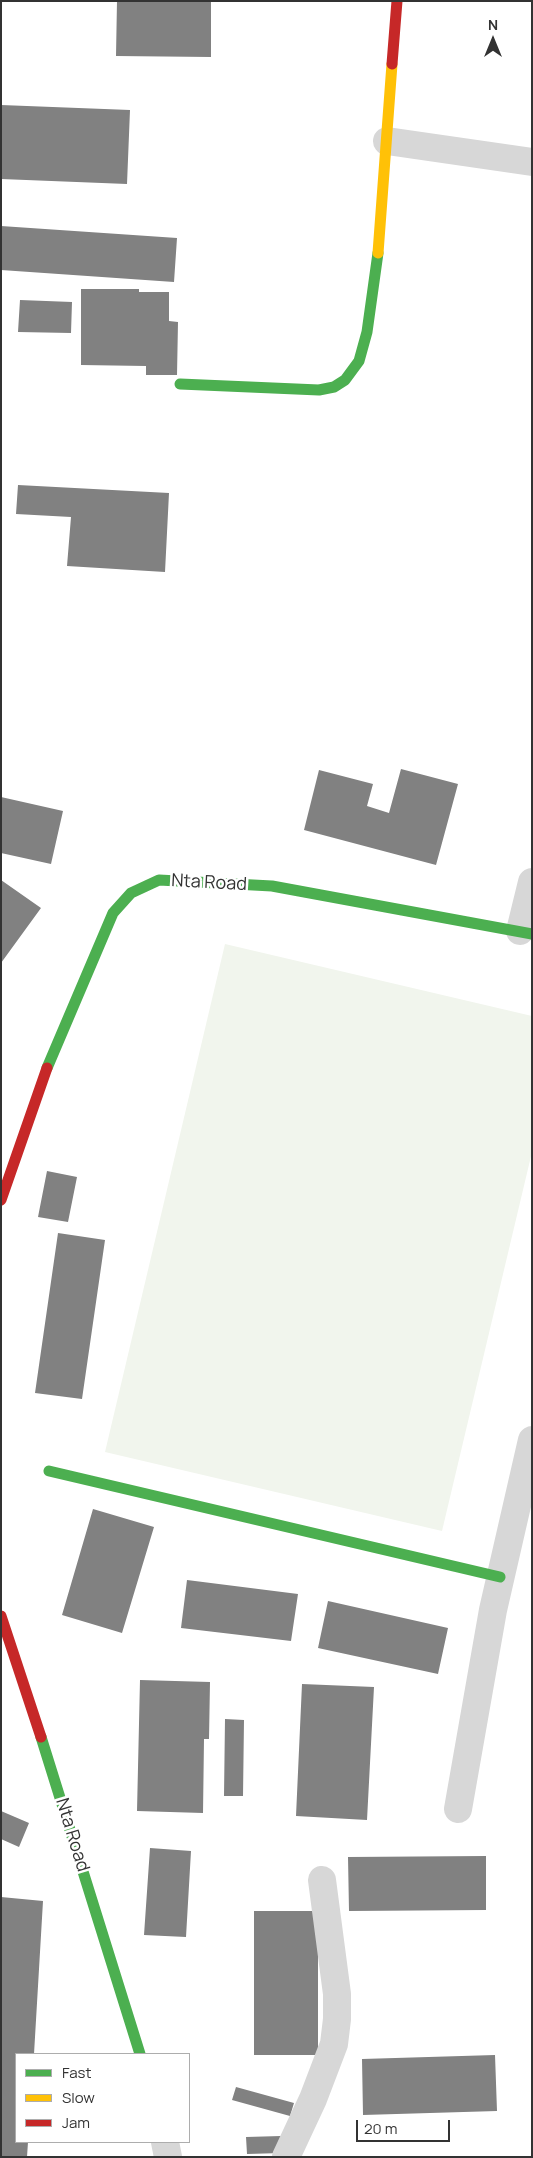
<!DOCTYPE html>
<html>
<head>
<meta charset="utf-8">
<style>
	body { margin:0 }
	#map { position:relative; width:533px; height:2158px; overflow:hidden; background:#fff; font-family:Manrope,sans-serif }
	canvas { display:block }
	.frame { position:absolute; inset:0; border:2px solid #333; pointer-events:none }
	.legend { position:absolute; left:15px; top:2053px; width:175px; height:90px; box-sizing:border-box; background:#fff; border:1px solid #adadad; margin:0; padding:6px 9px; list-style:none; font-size:15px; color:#333 }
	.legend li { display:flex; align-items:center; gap:10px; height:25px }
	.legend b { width:25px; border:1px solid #adadad }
	.north { position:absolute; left:468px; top:15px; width:50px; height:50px; -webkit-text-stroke:4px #fff; paint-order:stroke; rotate:0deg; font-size:14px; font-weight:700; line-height:20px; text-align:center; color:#333 }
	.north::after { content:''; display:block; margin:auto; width:18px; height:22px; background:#333; clip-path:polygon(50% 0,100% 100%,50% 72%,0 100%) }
	.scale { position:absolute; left:356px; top:2120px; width:94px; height:22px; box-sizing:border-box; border:2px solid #333; border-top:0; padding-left:6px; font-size:15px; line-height:18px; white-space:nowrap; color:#333; -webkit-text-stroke:4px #fff; paint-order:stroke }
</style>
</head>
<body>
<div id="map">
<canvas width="533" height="2158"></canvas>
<div class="frame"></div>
<ul class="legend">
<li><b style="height:6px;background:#4caf50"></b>Fast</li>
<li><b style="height:6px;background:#ffc107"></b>Slow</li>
<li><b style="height:6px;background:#c62828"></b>Jam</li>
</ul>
<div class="north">N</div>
<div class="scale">20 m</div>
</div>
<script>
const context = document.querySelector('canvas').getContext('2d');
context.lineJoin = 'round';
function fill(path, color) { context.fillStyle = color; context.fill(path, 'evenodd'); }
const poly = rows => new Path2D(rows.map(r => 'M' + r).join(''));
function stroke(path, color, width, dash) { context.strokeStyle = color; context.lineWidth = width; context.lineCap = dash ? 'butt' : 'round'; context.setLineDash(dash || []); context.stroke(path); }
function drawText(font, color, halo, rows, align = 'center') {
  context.font = font + ' Manrope,sans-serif'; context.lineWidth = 5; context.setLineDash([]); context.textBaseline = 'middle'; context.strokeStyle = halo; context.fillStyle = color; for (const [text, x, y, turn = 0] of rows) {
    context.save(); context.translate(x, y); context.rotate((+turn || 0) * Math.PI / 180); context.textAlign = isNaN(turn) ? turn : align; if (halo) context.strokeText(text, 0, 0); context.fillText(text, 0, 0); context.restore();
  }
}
fill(poly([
	[225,944,532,1016,532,1152,442,1531,105,1452]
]), '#f1f5ed');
fill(poly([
	[117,1,211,1,211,57,116,56],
	[1,105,130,110,127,184,1,179],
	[1,226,177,238,174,282,1,270],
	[81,289,139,289,139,292,169,292,169,321,178,322,177,375,146,375,146,366,81,365],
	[20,300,72,302,71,333,18,332],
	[18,485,169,493,165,572,67,566,71,517,16,514],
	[401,769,458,784,436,865,304,830,319,770,373,784,367,806,389,813],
	[1,797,63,811,51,864,1,853],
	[1,880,41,908,1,963],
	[47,1171,77,1177,68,1222,38,1217],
	[58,1233,105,1240,82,1399,35,1393],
	[93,1509,154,1527,122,1633,62,1615],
	[187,1580,298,1594,291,1641,181,1628],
	[328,1601,448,1628,438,1674,318,1648],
	[140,1680,210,1682,209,1739,204,1739,203,1813,137,1811],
	[302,1684,374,1687,367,1820,296,1816],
	[225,1719,244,1720,243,1796,224,1796],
	[1,1811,29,1823,19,1847,1,1839],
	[150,1848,191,1851,186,1937,144,1935],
	[486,1856,486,1910,349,1911,348,1857],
	[1,1897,43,1901,34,2054,16,2054,16,2142,28,2142,27,2157,1,2157],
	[254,1911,318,1911,318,2055,254,2055],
	[495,2055,497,2111,363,2115,362,2059],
	[236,2087,294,2103,290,2116,232,2100],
	[281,2136,282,2153,247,2154,246,2137]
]), '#818181');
stroke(poly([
	[387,141,532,162],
	[520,931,532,882],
	[458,1809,493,1610,532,1440],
	[165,2142,168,2157],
	[286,2157,313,2099,334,2044,337,2019,337,1994,322,1880]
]), '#d7d7d7', 28);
stroke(poly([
	[180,384,319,390,334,387,345,380,359,361,367,332,378,253],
	[47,1068,113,913,131,893,159,880,272,886,532,934],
	[49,1471,500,1577],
	[41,1737,140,2054]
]), '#4caf50', 11);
stroke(poly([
	[378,253,392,64]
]), '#ffc107', 11);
stroke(poly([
	[392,64,397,1],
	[1,1200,47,1068],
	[1,1616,41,1737]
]), '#c62828', 11);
drawText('18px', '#333', '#fff', [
	["Nta Road",209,883,3],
	["Nta Road",72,1835,73]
]);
</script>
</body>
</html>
